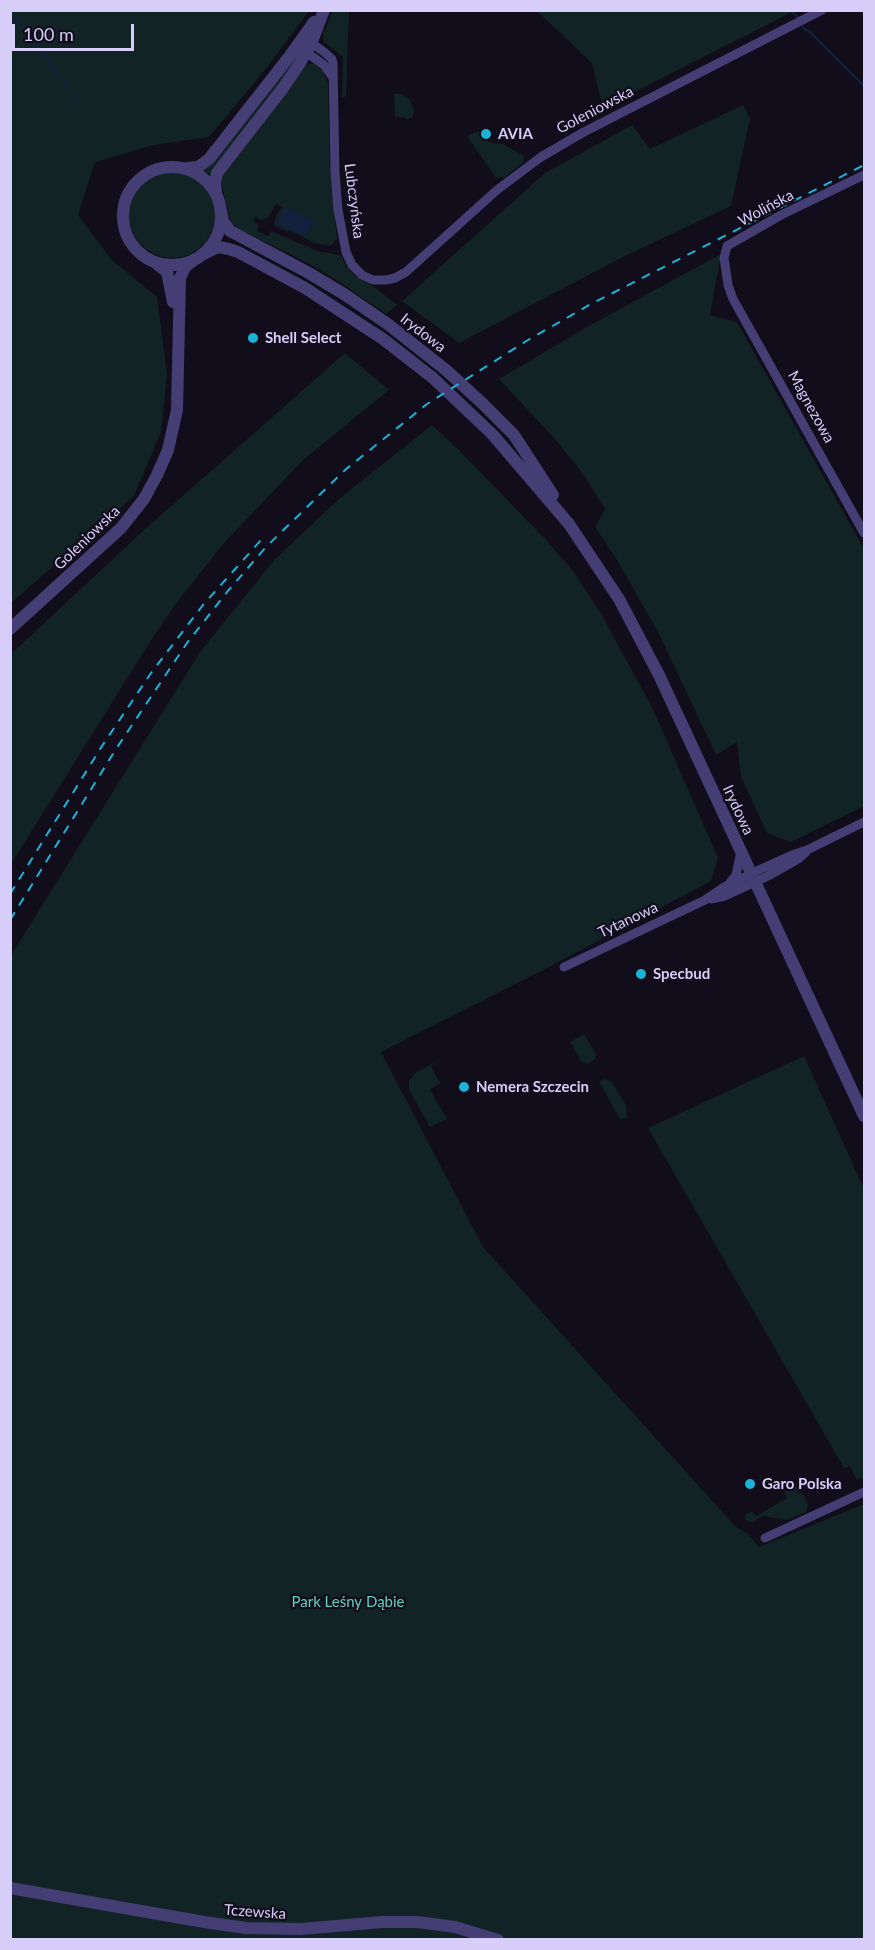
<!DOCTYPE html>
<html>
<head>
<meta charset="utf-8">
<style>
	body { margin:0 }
	#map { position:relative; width:875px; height:1950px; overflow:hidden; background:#110d1b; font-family:Lato,sans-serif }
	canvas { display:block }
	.frame { position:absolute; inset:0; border:12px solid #d6cdf9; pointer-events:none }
	.scale { position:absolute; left:12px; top:24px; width:122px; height:27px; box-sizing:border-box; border:3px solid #d6cdf9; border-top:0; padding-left:8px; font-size:18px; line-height:21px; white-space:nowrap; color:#d6cdf9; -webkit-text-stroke:4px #110d1b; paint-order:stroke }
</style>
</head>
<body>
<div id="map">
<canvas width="875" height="1950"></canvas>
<div class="frame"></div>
<div class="scale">100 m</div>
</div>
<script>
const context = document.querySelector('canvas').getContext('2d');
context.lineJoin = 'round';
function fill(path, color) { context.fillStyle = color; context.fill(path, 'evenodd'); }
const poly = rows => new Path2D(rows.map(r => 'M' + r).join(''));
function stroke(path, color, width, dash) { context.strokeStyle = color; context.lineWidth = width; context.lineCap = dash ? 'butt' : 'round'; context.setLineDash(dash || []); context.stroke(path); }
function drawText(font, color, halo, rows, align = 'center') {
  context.font = font + ' Lato,sans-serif'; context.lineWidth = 4.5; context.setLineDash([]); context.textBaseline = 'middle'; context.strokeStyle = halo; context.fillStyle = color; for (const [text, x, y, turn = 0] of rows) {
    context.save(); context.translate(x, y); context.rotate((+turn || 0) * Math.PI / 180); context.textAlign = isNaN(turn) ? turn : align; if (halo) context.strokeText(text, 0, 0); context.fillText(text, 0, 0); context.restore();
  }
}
fill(poly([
	[11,10,309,11,265,70,209,137,154,145,95,162,78,215,112,260,157,297,167,374,161,432,134,496,11,603],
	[333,11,349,11,346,96,342,98,343,57,323,41,323,34],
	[537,11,794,11,603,108,592,63],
	[301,54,211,175,204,171,293,57],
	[309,64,315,64,323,71,328,84,330,173,337,239,331,246,314,243,289,230,288,232,274,225,277,214,282,207,276,204,268,218,261,220,255,217,253,221,259,225,257,231,268,236,271,231,317,251,341,255,346,266,356,277,373,286,397,305,386,314,335,279,304,261,238,229,232,223,229,216,221,181,222,175,303,66],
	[394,94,401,94,410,99,414,111,412,118,407,119,403,117,395,117],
	[743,105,750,119,731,206,619,259,459,343,402,301,545,173,632,125,650,149],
	[479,131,483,139,492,143,503,144,524,156,523,163,505,177,496,178,467,136],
	'129 215a43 43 0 1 1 86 0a43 43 0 1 1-86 0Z',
	[721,254,710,315,737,322,864,549,864,806,791,842,767,833,741,777,737,742,716,755,658,632,617,560,595,527,605,509,583,474,554,438,499,379,587,327],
	[345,353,389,390,303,460,224,543,175,605,148,645,11,864,11,654,145,529],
	[432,425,460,451,547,541,573,571,600,612,652,707,718,858,711,881,545,969,381,1052,483,1247,735,1526,748,1534,759,1547,864,1504,864,1939,11,1939,10,957,200,652,274,560,340,498],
	[584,1034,596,1054,595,1059,588,1064,581,1061,570,1042],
	[804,1056,864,1189,864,1477,857,1480,850,1466,844,1468,648,1128],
	[442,1058,431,1066,440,1083,430,1090,447,1119,430,1127,409,1090,409,1081,414,1074],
	[605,1079,611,1081,626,1105,627,1118,620,1119,599,1082],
	[797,1485,799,1488,797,1490,799,1494,802,1492,808,1504,806,1512,788,1520,763,1516,752,1522,745,1520,745,1515,752,1511,756,1516,787,1498,784,1492]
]), '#112324');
fill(poly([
	[287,208,313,220,308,234,304,235,279,224,278,220,284,209]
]), '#13203e');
stroke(poly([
	[11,10,80,104],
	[791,10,798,18],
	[801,23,804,29,810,32,864,86]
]), '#13203e', 2);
stroke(poly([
	[305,42,311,43,323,51,332,59,333,63,335,173,338,210,346,252,352,265,362,275,373,280,386,280,395,278,406,272,497,190,541,157,582,133,822,10],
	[303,50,324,65,333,78],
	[864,175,781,215,727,246,724,258,728,285,733,299,864,533],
	[729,884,736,875,741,852],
	[711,899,725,896,768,876,798,859,806,852],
	[564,967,705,900,724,887,763,868,792,855,807,850,864,822],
	[765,1538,864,1492]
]), '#453e74', 9);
stroke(poly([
	'123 216a49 49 0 1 1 98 0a49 49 0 1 1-98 0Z',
	[186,168,198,167,209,159,289,57,314,22],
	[216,192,215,183,217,173,283,88,300,63,312,42,324,10],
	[221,211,223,221,230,231,307,272,344,294,389,325,446,370,482,403,514,435,553,495],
	[204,254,218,247,229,249,238,252,305,288,383,339,433,378,493,435,569,524,619,599,659,675,864,1116],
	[156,263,167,272,173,302],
	[10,629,121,528,144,499,157,475,168,450,177,410,180,278,185,267,194,260],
	[10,1888,204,1922,246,1928,301,1929,382,1922,417,1922,455,1927,498,1940]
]), '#453e74', 12);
stroke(poly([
	[10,894,102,746,151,673,203,605,261,540],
	[10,920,116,749,187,643,227,592,266,547,345,470,427,404,528,340,591,304,864,165]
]), '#1bb3d7', 2, [9, 8]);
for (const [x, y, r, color] of [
	[486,134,6,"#1bb3d7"],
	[253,338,6,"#1bb3d7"],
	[641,974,6,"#1bb3d7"],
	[464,1087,6,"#1bb3d7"],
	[750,1484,6,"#1bb3d7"]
]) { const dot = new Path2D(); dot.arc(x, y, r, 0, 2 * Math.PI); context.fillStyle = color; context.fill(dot); stroke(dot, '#110d1b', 2); }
drawText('15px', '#d6cdf9', '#110d1b', [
	["Goleniowska",595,110,-28],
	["Lubczyńska",354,201,83],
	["Wolińska",766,208,-28],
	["Irydowa",423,333,38],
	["Magnezowa",811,407,61],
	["Goleniowska",87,538,-44],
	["Irydowa",738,810,65],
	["Tytanowa",628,920,-25],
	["Tczewska",255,1912,4]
]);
drawText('bold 15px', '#d6cdf9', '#110d1b', [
	["AVIA",498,134],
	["Shell Select",265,338],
	["Specbud",653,974],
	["Nemera Szczecin",476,1087],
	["Garo Polska",762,1484]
], 'left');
drawText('15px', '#63cfbe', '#110d1b', [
	["Park Leśny Dąbie",348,1602]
]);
</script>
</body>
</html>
